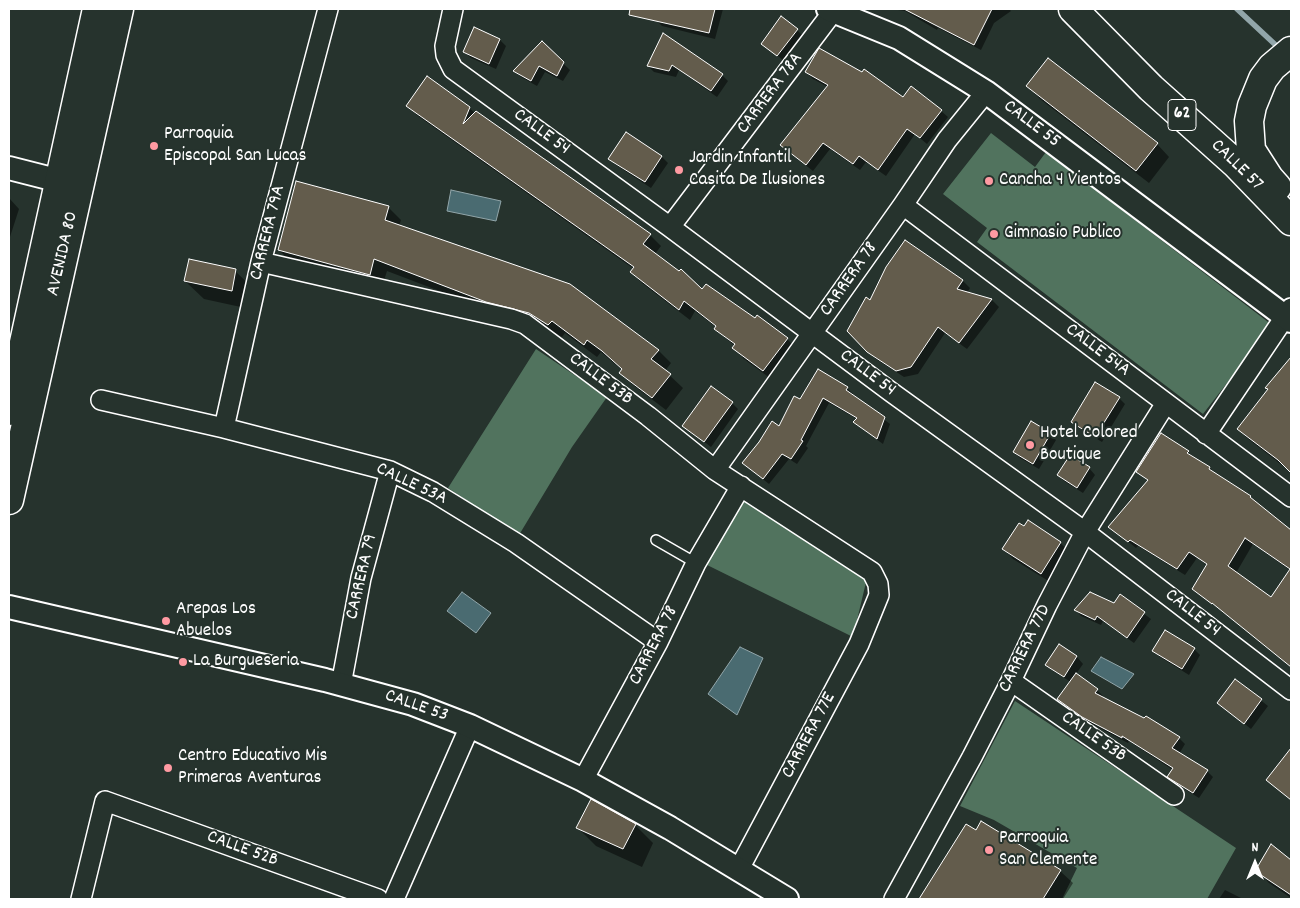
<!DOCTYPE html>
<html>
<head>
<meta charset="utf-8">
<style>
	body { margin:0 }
	#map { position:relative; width:1300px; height:908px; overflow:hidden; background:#26332d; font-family:Dekko,sans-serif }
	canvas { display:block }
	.frame { position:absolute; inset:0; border:10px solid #fff; pointer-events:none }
	.north { position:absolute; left:1230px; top:838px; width:50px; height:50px; -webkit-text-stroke:4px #26332d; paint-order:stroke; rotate:0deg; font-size:14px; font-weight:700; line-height:20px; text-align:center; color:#fff }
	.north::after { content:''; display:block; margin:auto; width:18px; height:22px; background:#fff; clip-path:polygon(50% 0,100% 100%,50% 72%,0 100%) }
</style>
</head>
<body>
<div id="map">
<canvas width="1300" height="908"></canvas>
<div class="frame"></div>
<div class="north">N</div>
</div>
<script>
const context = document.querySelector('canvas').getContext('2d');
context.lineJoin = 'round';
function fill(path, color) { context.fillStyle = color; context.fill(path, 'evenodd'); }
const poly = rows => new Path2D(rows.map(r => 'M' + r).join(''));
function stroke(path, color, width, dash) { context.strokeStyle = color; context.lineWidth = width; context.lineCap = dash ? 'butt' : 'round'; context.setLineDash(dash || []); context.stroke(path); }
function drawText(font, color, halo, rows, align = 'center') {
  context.font = font + ' Dekko,sans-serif'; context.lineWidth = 4; context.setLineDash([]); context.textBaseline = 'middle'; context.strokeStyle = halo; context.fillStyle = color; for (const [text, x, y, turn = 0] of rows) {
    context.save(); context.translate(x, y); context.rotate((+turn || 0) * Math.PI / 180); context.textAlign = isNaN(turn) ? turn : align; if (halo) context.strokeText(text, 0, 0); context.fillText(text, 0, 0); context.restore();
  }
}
fill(poly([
	[991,133,1035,167,1046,152,1272,325,1203,414,977,242,987,228,943,194],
	[536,349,607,397,572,447,519,535,448,488],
	[742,488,867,578,853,637,701,562],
	[1015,701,1236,848,1207,899,1062,899,1077,868,994,820,960,806]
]), '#51735e');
const water = poly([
	[451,190,501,201,496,221,447,211,451,190],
	[462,592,491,613,476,633,447,611,462,592],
	[740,647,763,658,737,715,708,694,740,647],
	[1101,657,1134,674,1122,689,1091,671,1101,657]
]);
fill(water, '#4a6b71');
stroke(water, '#92a6aa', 1);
fill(poly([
	[658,9,723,9,715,39,662,26,656,20],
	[891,9,950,9,964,17,969,9,1009,9,1011,11,994,23,981,50,938,28,937,30,905,11],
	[797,30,803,36,784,61,762,43],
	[664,35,722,75,728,81,717,97,679,70,676,77,654,72,648,66],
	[500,40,506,46,496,69,471,58,465,52],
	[542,43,570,70,563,81,545,72,537,86,521,77,515,71],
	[806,72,941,111,948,117,927,144,915,134,886,176,866,162,860,170,830,149,813,171,789,152,828,87,813,79],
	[1028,86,1157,144,1169,157,1149,183,1040,99],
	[407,105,469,108,475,113,650,235,661,246,655,254,702,291,787,339,798,350,774,381,744,359,734,348,735,346,715,329,716,327,695,311,690,320,642,283,631,272,634,269,418,116],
	[626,134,662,157,668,163,651,188,616,165,610,158],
	[9,198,19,209,9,240],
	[388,207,401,220,399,226,658,350,671,363,665,371,683,388,666,410,633,385,620,373,622,370,601,352,597,357,565,333,562,337,543,326,500,314,387,271,382,287,292,263,279,250],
	[905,242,963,281,970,288,967,293,992,300,999,307,967,349,945,333,918,374,904,377,876,359,868,351,871,302],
	[235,271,254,289,250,309,204,299,185,281],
	[1291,359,1291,472,1247,438,1238,429,1269,390,1267,388],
	[847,388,853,394,852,395,890,424,883,444,861,428,855,422,857,419,829,403,806,446,808,448,797,464,789,459,769,484,749,468,800,400],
	[1119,398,1125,404,1102,442,1079,428,1073,422],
	[732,403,738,409,711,447,684,426],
	[1050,434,1056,440,1039,469,1020,458,1014,452],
	[1161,435,1188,452,1195,460,1210,468,1216,475,1250,497,1291,532,1291,666,1194,589,1207,565,1197,558,1185,575,1138,546,1136,548,1110,527,1148,481,1138,471],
	[1253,544,1291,571,1271,598,1236,573],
	[1089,468,1095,475,1083,493,1064,481,1058,475],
	[1060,543,1070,552,1050,582,1013,559,1004,549],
	[1120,596,1151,619,1134,643,1103,621,1101,625,1081,616,1076,610,1114,605],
	[1166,632,1194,649,1200,655,1189,675,1160,657,1154,651],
	[1059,646,1077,657,1083,664,1076,674,1097,690,1103,696,1102,698,1179,738,1185,744,1179,754,1207,771,1213,777,1199,798,1175,783,1169,777,1173,770,1129,741,1128,743,1090,723,1058,699,1071,682,1053,671,1047,665],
	[1236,681,1268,706,1251,729,1219,703],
	[635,825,653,843,642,867,596,846,578,828],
	[966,826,1060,871,1073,883,1063,899,920,899],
	[1272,846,1291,861,1291,898,1269,883,1257,870],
	[1225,890,1243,899,1219,899]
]), '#0007');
stroke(poly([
	[1237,9,1281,50]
]), '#92a6aa', 5.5);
const building = poly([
	[630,9,715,9,709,33,629,15,630,9],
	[904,9,992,9,974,45,904,9],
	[781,16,798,29,777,56,761,44,781,16],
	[474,27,500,39,489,64,463,52,474,27],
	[663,33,723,74,711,91,672,65,669,71,647,66,663,33],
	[542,41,564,62,557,76,539,66,531,81,513,71,542,41],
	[819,48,862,72,864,69,903,97,911,86,942,110,920,138,907,129,878,170,859,156,853,164,823,143,806,165,780,145,828,85,805,72,819,48],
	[1048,58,1158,143,1136,171,1026,86,1048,58],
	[427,76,470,107,463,124,476,111,651,234,643,244,679,271,681,269,702,289,706,284,755,318,757,315,788,338,763,371,732,348,735,344,714,329,716,326,684,301,679,310,630,272,634,267,406,106,427,76],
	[626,132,662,156,645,182,608,159,626,132],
	[296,181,389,206,385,220,570,284,659,350,651,359,671,374,652,398,619,373,622,369,602,351,587,340,584,345,552,321,548,325,529,313,486,302,374,259,370,275,278,250,296,181],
	[905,240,963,280,957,289,992,299,959,343,938,327,911,367,896,371,867,352,847,331,866,297,870,300,886,267,905,240],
	[189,259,236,269,232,291,184,281,189,259],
	[1291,357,1291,473,1278,460,1237,429,1268,389,1265,388,1291,357],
	[818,369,848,387,846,390,885,417,877,439,853,422,857,418,823,398,801,440,803,441,791,459,782,454,763,479,742,463,759,442,772,421,779,426,794,396,800,399,818,369],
	[1095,382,1120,397,1095,437,1071,422,1095,382],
	[711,386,733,402,704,442,682,426,711,386],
	[1031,421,1051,433,1033,464,1013,452,1031,421],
	[1161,433,1189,451,1187,453,1210,467,1209,469,1251,496,1250,497,1291,530,1291,667,1212,603,1212,604,1192,589,1207,564,1189,552,1177,569,1130,540,1128,542,1108,527,1148,480,1136,472,1161,433],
	[1245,538,1290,569,1271,597,1228,566,1245,538],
	[1070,455,1090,467,1077,488,1057,475,1070,455],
	[1028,520,1061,542,1041,574,1002,549,1019,523,1024,526,1028,520],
	[1090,592,1114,603,1120,594,1145,612,1127,638,1097,616,1095,620,1074,610,1090,592],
	[1165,630,1195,648,1182,669,1152,651,1165,630],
	[1059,644,1077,656,1064,677,1045,665,1059,644],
	[1076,673,1098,689,1095,693,1144,718,1146,716,1180,737,1172,748,1208,770,1193,793,1167,777,1173,768,1122,736,1122,738,1082,717,1057,699,1076,673],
	[1235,679,1262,699,1244,724,1217,703,1235,679],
	[1291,748,1291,800,1266,780,1291,748],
	[591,799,636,824,623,849,576,828,591,799],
	[981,821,1061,870,1043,899,919,899,966,824,976,830,981,821],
	[1271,844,1291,860,1291,895,1255,871,1271,844]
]);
fill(building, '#635c4c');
stroke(building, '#fff', 1);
const service = poly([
	[656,540,696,563]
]);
const minor = poly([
	[453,9,445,46,446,55,453,69,670,227,891,392,1085,532,1291,690],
	[903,205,1291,497],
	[670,227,835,9],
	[261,262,511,319,525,324,648,416,715,470,872,572,878,584,879,595,859,644,739,869],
	[101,400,224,428,390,471,433,492,516,543,658,642],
	[224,428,261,262,328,9],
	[1206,434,1291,308],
	[715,470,903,205,947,140,986,92],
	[1011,681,1174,795],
	[341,685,361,578,390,471],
	[583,780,658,642,696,563,741,486],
	[81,899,105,801,378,899],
	[394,899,470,726],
	[894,899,972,757,1011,681,1047,605,1085,532,1166,403]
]);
const tertiary = poly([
	[828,9,899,38,986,92,1291,321],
	[9,168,60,181],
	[9,607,325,680,413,704,470,726,583,780,670,828,787,899]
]);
const primary = poly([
	[9,411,97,9],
	[9,500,119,9]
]);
const trunk = poly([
	[1073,9,1151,88,1236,164,1291,221],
	[1277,187,1269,178,1251,150,1249,121,1252,106,1263,79,1272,67,1291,51]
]);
stroke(service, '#fff', 12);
stroke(minor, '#fff', 22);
stroke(tertiary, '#fff', 26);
stroke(primary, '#fff', 31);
stroke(trunk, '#fff', 31);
stroke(service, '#26332d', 9);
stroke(minor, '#26332d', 19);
stroke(tertiary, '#26332d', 22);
stroke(primary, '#26332d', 28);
stroke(trunk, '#26332d', 28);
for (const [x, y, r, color] of [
	[154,146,5,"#ff9aa2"],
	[679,170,5,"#ff9aa2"],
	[989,181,5,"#ff9aa2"],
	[994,234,5,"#ff9aa2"],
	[1030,445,5,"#ff9aa2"],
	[166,621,5,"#ff9aa2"],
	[183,662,5,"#ff9aa2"],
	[168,768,5,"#ff9aa2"],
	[989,850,5,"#ff9aa2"]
]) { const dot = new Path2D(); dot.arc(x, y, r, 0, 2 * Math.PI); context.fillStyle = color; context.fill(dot); stroke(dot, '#26332d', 2); }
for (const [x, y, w] of [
	[1182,115,28]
]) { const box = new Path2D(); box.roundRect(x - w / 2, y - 15.5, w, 31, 4); context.fillStyle = '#26332d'; context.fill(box); stroke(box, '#fff', 1); }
drawText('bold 18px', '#fff', null, [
	["62",1182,115]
]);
drawText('19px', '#fff', '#26332d', [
	["CARRERA 78A",771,94,-53],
	["CALLE 55",1031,125,37],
	["CALLE 54",541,133,36],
	["CALLE 57",1236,166,44],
	["CARRERA 79A",269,233,-76],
	["AVENIDA 80",64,254,-77],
	["CARRERA 78",850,280,-55],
	["CALLE 54A",1097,351,37],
	["CALLE 54",867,374,37],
	["CALLE 53B",600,380,37],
	["CALLE 53A",411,485,25],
	["CARRERA 79",363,577,-77],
	["CALLE 54",1192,614,38],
	["CARRERA 78",655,646,-63],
	["CARRERA 77D",1026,649,-64],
	["CALLE 53",416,707,19],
	["CARRERA 77E",810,736,-62],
	["CALLE 53B",1093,738,35],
	["CALLE 52B",242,850,20]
]);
drawText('19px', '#fff', '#26332d', [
	["Parroquia",164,135],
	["Episcopal San Lucas",164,157],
	["Jardin Infantil",689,159],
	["Casita De Ilusiones",689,181],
	["Cancha 4 Vientos",999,181],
	["Gimnasio Publico",1004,234],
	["Hotel Colored",1040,434],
	["Boutique",1040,456],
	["Arepas Los",176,610],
	["Abuelos",176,632],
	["La Burgueseria",193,662],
	["Centro Educativo Mis",178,757],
	["Primeras Aventuras",178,779],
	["Parroquia",999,839],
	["San Clemente",999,861]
], 'left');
</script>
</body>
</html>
